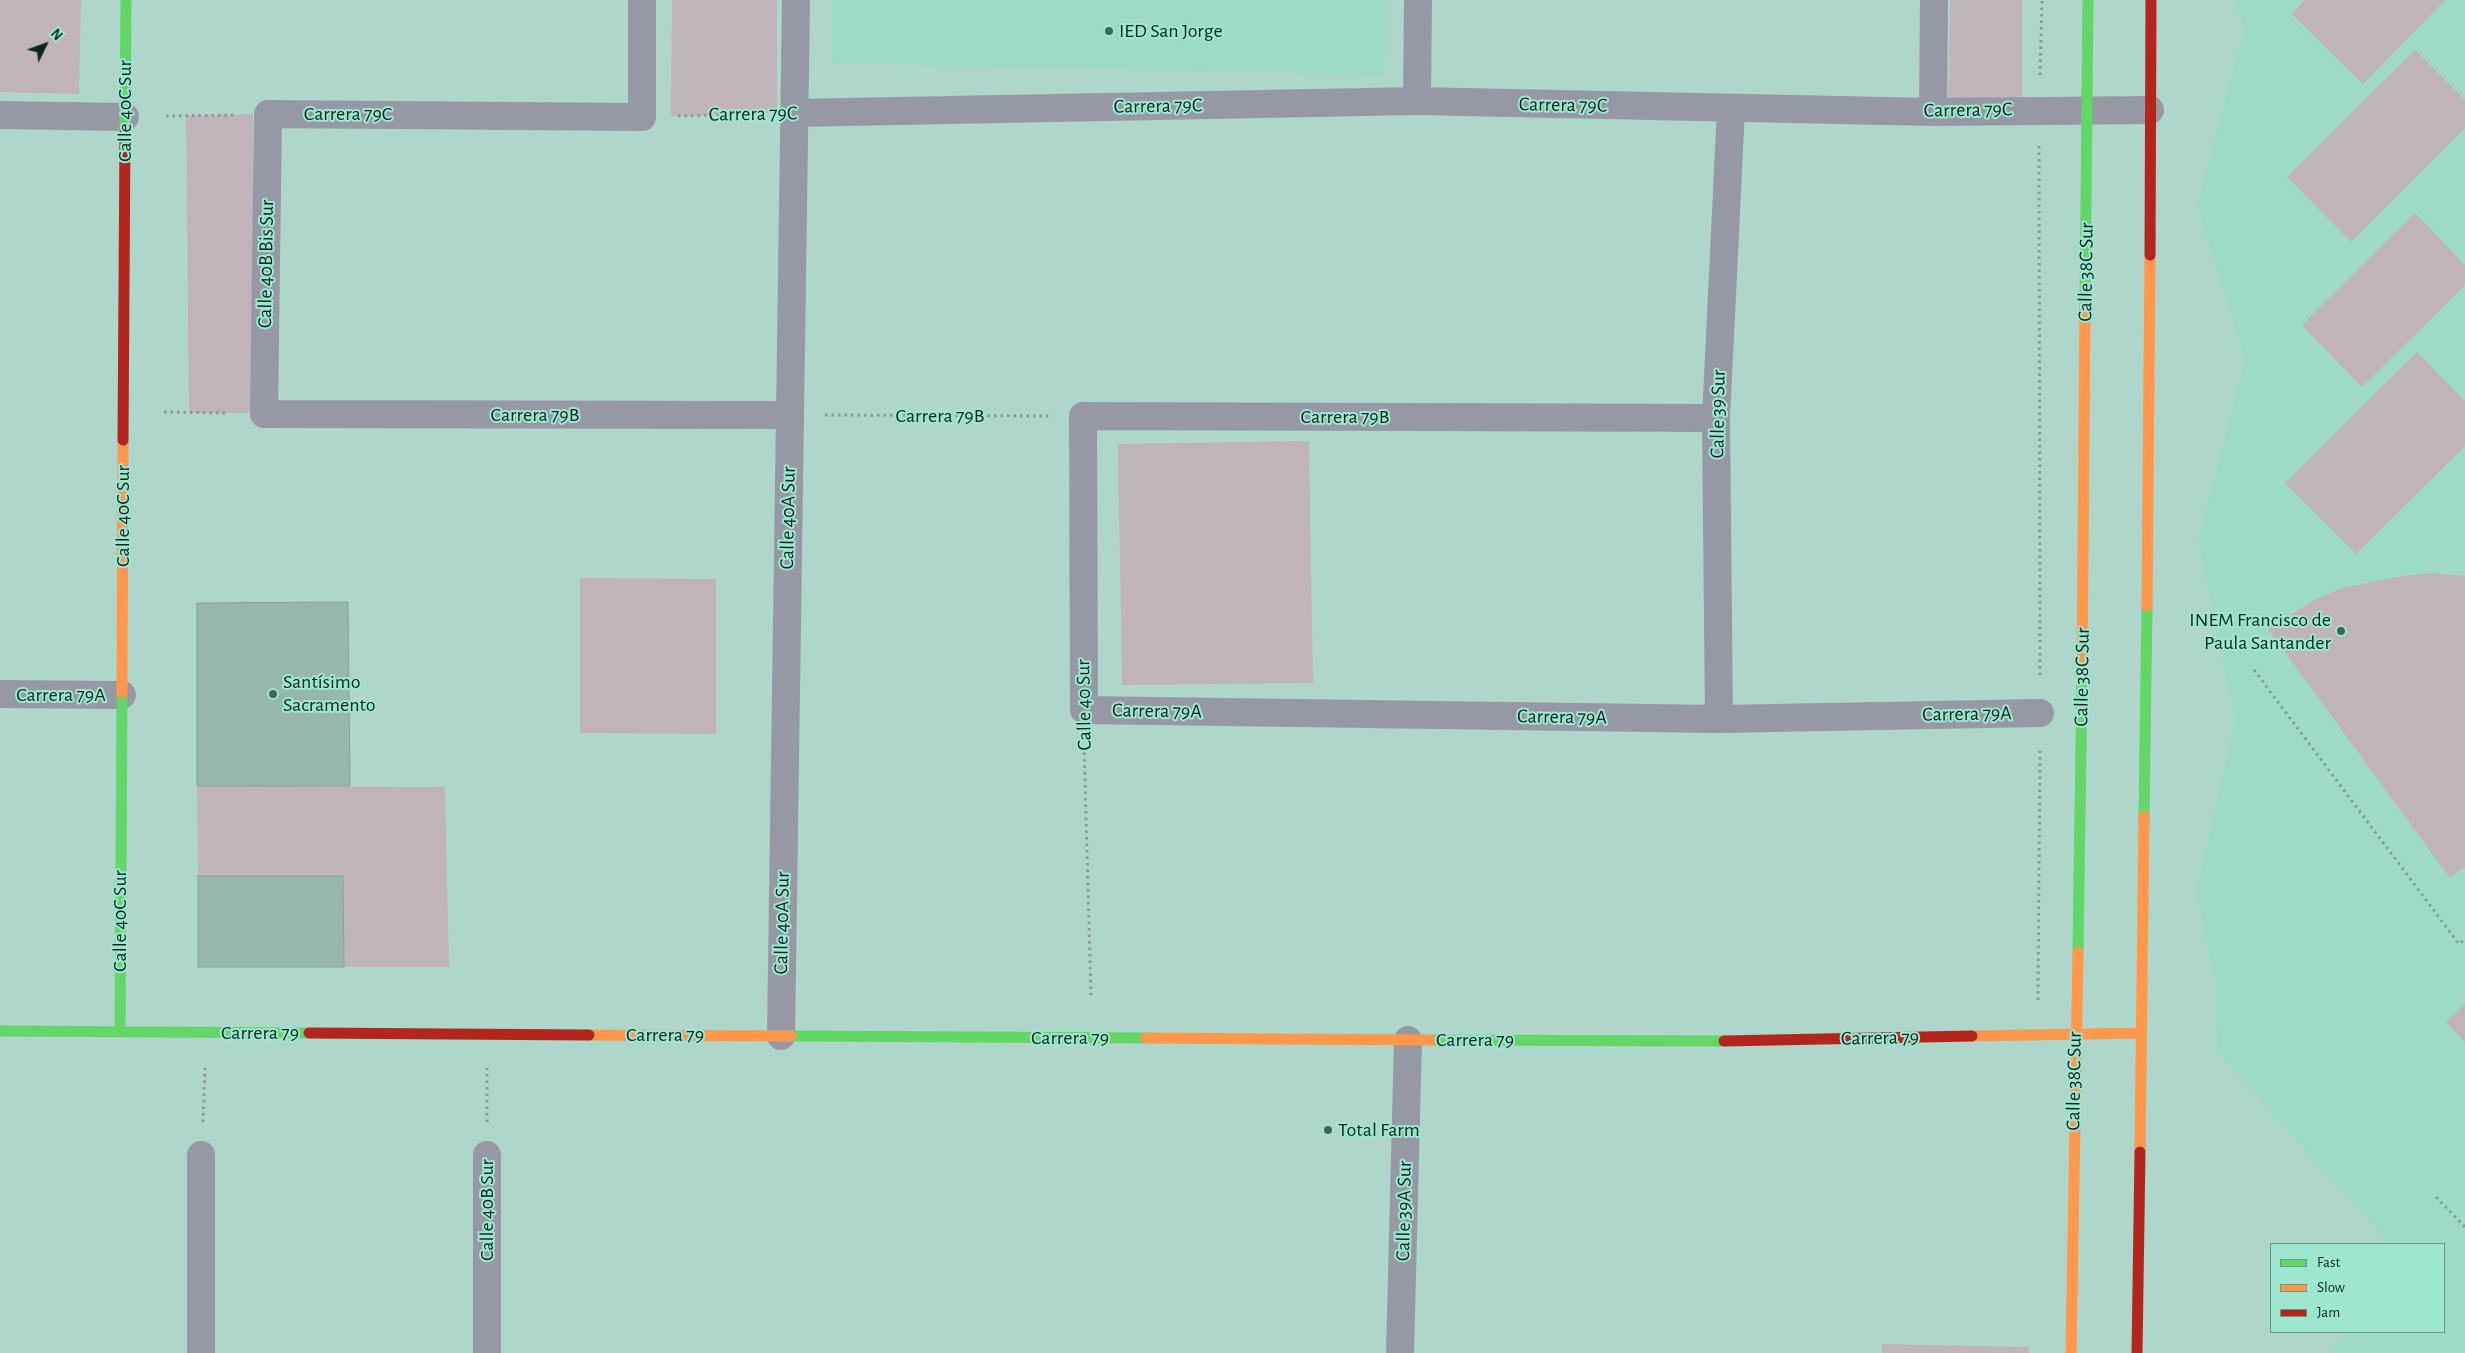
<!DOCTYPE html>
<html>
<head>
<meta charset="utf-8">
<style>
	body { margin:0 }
	#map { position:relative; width:2465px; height:1353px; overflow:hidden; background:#afd6ca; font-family:"Alegreya Sans",sans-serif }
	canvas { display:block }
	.legend { position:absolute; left:2270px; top:1243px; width:175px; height:90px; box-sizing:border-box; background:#9fe6d0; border:1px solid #639a8a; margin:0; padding:6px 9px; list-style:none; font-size:15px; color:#0a2820 }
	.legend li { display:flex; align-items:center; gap:10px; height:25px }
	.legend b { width:25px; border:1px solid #639a8a }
	.north { position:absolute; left:20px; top:20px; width:50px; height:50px; -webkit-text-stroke:4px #9fe6d0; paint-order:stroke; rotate:48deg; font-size:14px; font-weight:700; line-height:20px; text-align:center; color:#0a2820 }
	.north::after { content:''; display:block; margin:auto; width:18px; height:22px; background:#0a2820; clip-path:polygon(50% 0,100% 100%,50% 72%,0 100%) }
</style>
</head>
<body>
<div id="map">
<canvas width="2465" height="1353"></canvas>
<ul class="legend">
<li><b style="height:6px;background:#63d668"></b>Fast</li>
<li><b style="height:6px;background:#ff974d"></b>Slow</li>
<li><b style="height:6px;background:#b3261e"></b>Jam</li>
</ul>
<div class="north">N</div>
</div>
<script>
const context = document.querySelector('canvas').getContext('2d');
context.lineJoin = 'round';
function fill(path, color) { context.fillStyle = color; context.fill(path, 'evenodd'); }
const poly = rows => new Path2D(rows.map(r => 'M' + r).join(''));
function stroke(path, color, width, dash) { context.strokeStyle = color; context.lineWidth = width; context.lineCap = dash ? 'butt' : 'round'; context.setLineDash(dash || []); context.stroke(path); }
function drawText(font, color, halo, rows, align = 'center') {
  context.font = font + ' "Alegreya Sans",sans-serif'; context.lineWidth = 4; context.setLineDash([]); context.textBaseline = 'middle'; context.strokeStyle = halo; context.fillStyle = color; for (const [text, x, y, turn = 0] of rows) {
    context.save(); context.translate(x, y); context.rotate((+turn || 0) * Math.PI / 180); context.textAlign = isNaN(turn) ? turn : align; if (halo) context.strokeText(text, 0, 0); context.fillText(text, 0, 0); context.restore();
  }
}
fill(poly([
	[832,0,1386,0,1385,75,832,63],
	[2235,0,2465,0,2465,1353,2327,1353,2349,1332,2444,1332,2444,1244,2390,1244,2217,1052,2216,986,2196,893,2235,720,2198,541,2245,359,2197,205,2244,30]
]), '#9ddbc8');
fill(poly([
	[0,0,81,0,79,94,0,92],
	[672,0,777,0,777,113,671,116],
	[1950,0,2022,0,2022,106,1948,106],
	[2305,0,2445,0,2363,84,2292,14],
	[2415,50,2465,100,2465,128,2351,242,2287,177],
	[253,114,256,413,189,413,186,116],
	[2415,213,2465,265,2465,285,2362,387,2302,325],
	[2417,352,2465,401,2465,446,2356,554,2285,483],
	[1309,441,1313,683,1122,685,1118,444],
	[2433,573,2465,576,2465,867,2450,878,2268,629,2314,600,2342,588,2402,576],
	[580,578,716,579,716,734,580,733],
	[197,786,445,787,449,967,344,967,343,876,198,876],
	[2465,1004,2465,1042,2446,1022],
	[1882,1344,2029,1347,2029,1353,1882,1353]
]), '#c0b3ba');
const building = poly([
	[348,602,350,786,197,786,197,603,348,602],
	[198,876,343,876,344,967,198,967,198,876]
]);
fill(building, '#97b7ae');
stroke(building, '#85a49b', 1);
stroke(poly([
	[2040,75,2042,0],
	[166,116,233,115],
	[678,116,759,114],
	[2039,146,2040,677],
	[164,412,228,413],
	[825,415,1049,416],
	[2254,670,2459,944,2465,939],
	[1084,746,1091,995],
	[2038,1000,2040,748],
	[203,1122,205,1068],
	[487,1122,487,1068],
	[2436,1197,2465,1227]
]), '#8a9a9c', 3, [2.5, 4]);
stroke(poly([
	[642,0,642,117,268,114,264,414,790,415],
	[1417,101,1418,0],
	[1933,112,1934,0],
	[794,113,1417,101,1933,112,2150,110],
	[0,115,125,117],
	[1716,418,1083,416,1084,710,1719,719,2040,713],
	[0,694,122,695],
	[1719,719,1716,418,1731,109],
	[781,1036,796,0],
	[201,1353,201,1155],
	[487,1353,487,1155],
	[1400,1353,1408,1040]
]), '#9699a4', 28);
stroke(poly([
	[125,133,126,0],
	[2085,307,2088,0],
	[2144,816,2147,606],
	[2078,952,2082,675],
	[0,1031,309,1033],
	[120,1032,122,693],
	[791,1036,1146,1038],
	[1431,1040,1724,1041]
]), '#63d668', 11);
stroke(poly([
	[2147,606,2150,255],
	[2082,675,2085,307],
	[122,693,123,440],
	[589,1035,791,1036],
	[1972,1036,2140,1033],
	[1146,1038,1431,1040],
	[2140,1152,2144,816],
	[2071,1353,2078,952]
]), '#ff974d', 11);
stroke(poly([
	[2150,255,2151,0],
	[123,440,125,133],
	[309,1033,589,1035],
	[1724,1041,1972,1036],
	[2137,1353,2140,1152]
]), '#b3261e', 11);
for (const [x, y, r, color] of [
	[1109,31,5,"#44655c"],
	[2341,631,5,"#44655c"],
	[273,694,5,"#44655c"],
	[1328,1130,5,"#44655c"]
]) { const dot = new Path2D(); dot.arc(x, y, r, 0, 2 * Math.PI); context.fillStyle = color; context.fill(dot); stroke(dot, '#9fe6d0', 2); }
drawText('20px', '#0a2820', '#9fe6d0', [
	["IED San Jorge",1119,31],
	["INEM Francisco de",2331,620,"right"],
	["Paula Santander",2331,643,"right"],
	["Santísimo",283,682],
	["Sacramento",283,705],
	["Total Farm",1338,1130]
], 'left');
drawText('20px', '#0a2820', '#9fe6d0', [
	["Carrera 79C",1563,105,1],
	["Carrera 79C",1158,106,-1],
	["Carrera 79C",1968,110,-1],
	["Calle 40C Sur",125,111,-90],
	["Carrera 79C",348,114],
	["Carrera 79C",753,114,-1],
	["Calle 40B Bis Sur",266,264,-89],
	["Calle 38C Sur",2086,272,-89],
	["Calle 39 Sur",1718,414,-89],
	["Carrera 79B",535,415],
	["Carrera 79B",940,416],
	["Carrera 79B",1345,417],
	["Calle 40C Sur",123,516,-90],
	["Calle 40A Sur",788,518,-89],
	["Calle 38C Sur",2082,677,-89],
	["Carrera 79A",61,695],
	["Calle 40 Sur",1084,705,-91],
	["Carrera 79A",1157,711,1],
	["Carrera 79A",1967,714,-1],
	["Carrera 79A",1562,717,1],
	["Calle 40C Sur",120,921,-90],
	["Calle 40A Sur",782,923,-89],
	["Carrera 79",260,1033],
	["Carrera 79",665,1035],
	["Carrera 79",1070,1038],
	["Carrera 79",1880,1038,-1],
	["Carrera 79",1475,1040],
	["Calle 38C Sur",2074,1081,-89],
	["Calle 40B Sur",487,1210,-90],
	["Calle 39A Sur",1404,1211,-89]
]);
</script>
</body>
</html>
